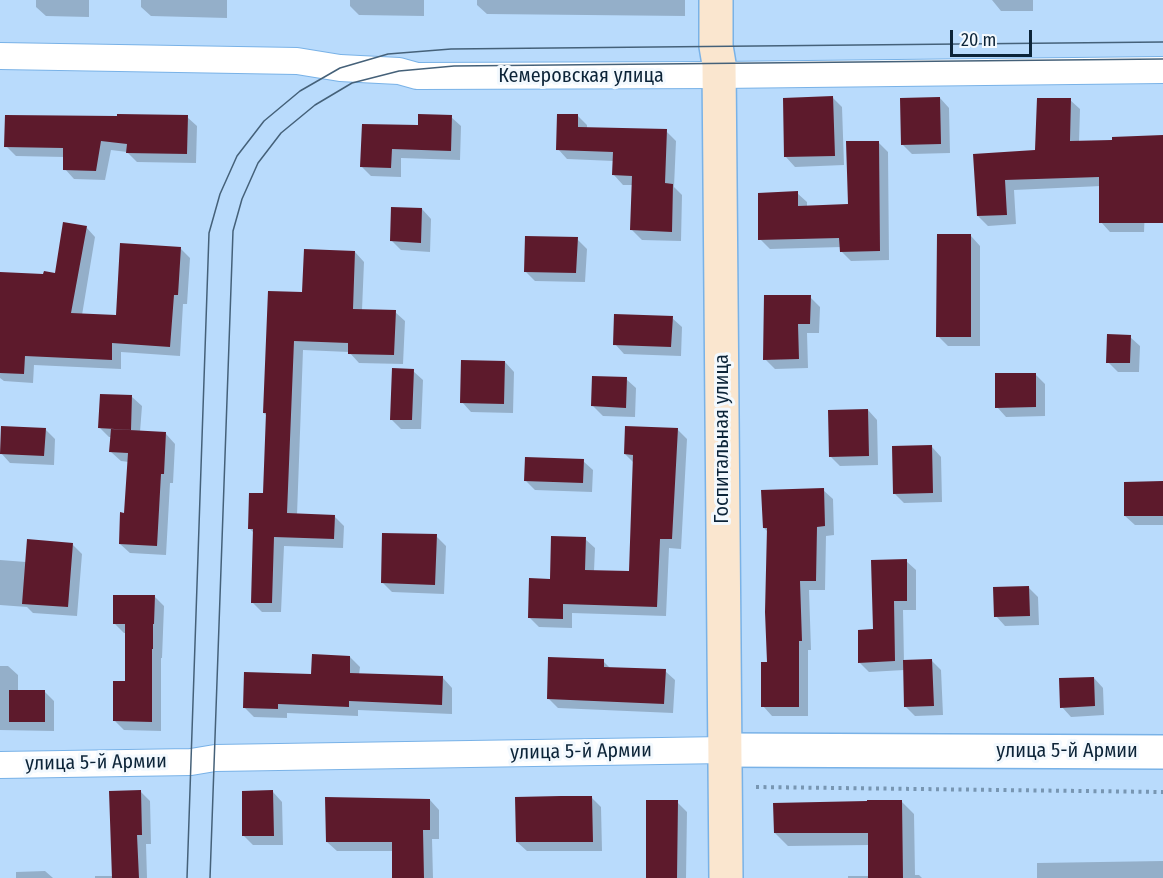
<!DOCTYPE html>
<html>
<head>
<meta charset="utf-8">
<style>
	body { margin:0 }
	#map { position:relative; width:1163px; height:878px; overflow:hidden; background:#b9dbfc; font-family:"Fira Sans Condensed",sans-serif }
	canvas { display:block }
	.scale { position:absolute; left:950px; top:30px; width:82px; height:27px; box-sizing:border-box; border:3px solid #0c2438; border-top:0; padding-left:8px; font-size:18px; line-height:21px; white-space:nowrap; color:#0c2438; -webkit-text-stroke:4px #f3f9fe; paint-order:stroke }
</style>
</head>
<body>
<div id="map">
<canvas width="1163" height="878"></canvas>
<div class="scale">20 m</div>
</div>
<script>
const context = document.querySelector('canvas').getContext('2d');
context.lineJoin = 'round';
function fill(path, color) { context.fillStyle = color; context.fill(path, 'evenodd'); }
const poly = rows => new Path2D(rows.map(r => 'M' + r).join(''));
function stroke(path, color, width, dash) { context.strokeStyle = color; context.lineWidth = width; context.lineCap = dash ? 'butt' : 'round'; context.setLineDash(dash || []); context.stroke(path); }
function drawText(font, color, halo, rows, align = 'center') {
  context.font = font + ' "Fira Sans Condensed",sans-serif'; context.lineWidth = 6; context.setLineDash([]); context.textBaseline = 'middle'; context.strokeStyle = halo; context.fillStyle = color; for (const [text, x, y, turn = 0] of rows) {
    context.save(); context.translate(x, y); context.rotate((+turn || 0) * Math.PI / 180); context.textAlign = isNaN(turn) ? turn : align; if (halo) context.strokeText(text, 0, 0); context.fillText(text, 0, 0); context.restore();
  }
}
fill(poly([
	[36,0,89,0,89,17,46,16,36,7],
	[141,0,227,0,227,18,151,16,141,7],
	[350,0,424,0,424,16,359,15,350,6],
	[477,0,685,0,685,16,487,14,477,5],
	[992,0,1033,0,1033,11,1001,11],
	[833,98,842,107,844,165,795,167,786,157],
	[940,98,949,108,950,153,912,154,902,144],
	[1070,100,1080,109,1079,143,1163,137,1163,184,1146,184,1144,232,1110,232,1101,222,1101,186,1014,190,1016,224,988,226,978,216,975,155,1037,152],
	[578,116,587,125,587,129,666,131,676,141,674,187,682,195,681,241,642,240,632,230,633,185,623,185,614,175,614,161,567,159,558,149],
	[187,117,197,126,196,163,137,162,127,152,111,150,105,180,74,179,65,169,65,157,16,156,6,146],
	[451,117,461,126,460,160,401,158,401,177,371,176,362,167,419,127],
	[878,142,888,152,889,260,851,261,841,251,841,247,770,249,760,239,797,193,807,202,807,207,849,206],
	[422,209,431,219,430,252,401,250,392,241],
	[86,227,95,237,82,315,117,317,180,248,190,258,187,304,183,304,180,356,121,352,121,369,34,365,33,383,4,381,0,378,0,273,57,275],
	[971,236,980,246,980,346,948,346,938,336],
	[577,239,587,249,585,282,535,281,525,271],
	[355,252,364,262,362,310,395,312,405,321,403,364,359,363,349,352,303,350,297,515,334,516,344,526,343,548,284,546,281,612,262,612,252,602,255,534,249,528,264,495,267,416,264,413,304,294],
	[810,297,820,307,819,333,807,333,808,368,775,369,765,359],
	[672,318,682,327,681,356,624,354,615,344],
	[1130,337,1140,346,1139,372,1118,372,1108,362],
	[505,362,514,372,513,413,471,412,462,402],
	[413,371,423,380,421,429,401,429,391,419],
	[1035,374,1045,384,1045,416,1006,417,997,407],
	[626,379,636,388,635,417,603,416,593,406],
	[132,397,142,406,140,432,166,434,175,444,173,483,170,483,166,555,130,553,120,544,126,514,129,462,121,461,111,452,112,437,109,437,99,427],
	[868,410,877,420,878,465,840,466,831,457],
	[45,429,55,439,54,465,10,463,1,453],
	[677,429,687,439,681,549,669,548,666,616,572,613,572,628,539,627,529,617,551,580,585,539,595,548,594,571,630,573,634,463,625,454],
	[932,447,941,457,942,502,904,503,895,494],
	[583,461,593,470,592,492,535,490,526,481],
	[1163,483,1163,525,1135,525,1125,516],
	[823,490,833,499,834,535,826,536,825,590,809,590,811,650,808,650,808,716,772,716,763,706,768,664,768,532,764,528],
	[436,536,446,546,444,594,392,592,382,582],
	[72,544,82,554,77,616,33,613,27,607,0,605,0,560,26,562],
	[906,561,916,570,916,610,903,610,904,662,932,661,941,670,943,715,915,716,905,706,904,670,869,672,859,662],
	[1028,587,1038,597,1039,625,1005,626,996,616],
	[154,596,164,606,162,658,161,658,161,731,124,730,115,721,127,682,126,633,124,633,115,624],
	[350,657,360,667,359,675,443,678,452,688,452,714,358,710,358,716,287,713,287,718,254,717,244,707],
	[603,661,611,669,665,671,675,680,673,713,558,708,548,698],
	[0,666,8,666,18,675,18,691,44,691,54,701,54,731,0,730],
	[1094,678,1103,688,1104,715,1071,717,1062,707],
	[140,791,150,801,151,844,146,844,147,878,95,878,95,876,113,876],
	[273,792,282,802,283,845,253,845,243,835],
	[592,798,601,807,602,851,527,851,517,842],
	[430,800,439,810,439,839,432,839,433,878,394,878,393,851,337,851,327,842],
	[901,801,914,814,915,875,919,875,922,878,848,878,848,876,870,876,869,845,788,846,775,833],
	[677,802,687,812,686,878,648,878],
	[1163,861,1163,878,1037,878,1037,863],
	[45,871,53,878,16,878,16,872]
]), '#0003');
fill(poly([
	[833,96,835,156,784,157,783,98],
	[940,97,941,144,901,145,900,98],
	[1037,98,1071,98,1070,141,1112,140,1112,137,1163,135,1163,223,1099,223,1099,177,1005,180,1007,215,977,216,973,154,1035,150],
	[117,114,188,115,187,154,126,153,127,144,101,141,96,171,63,170,63,148,4,147,5,115,117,116],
	[418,114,452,115,451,151,392,149,391,168,360,167,362,124,418,125],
	[557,114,578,114,578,127,667,129,665,183,673,184,672,232,630,230,632,176,612,175,613,152,556,150],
	[846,141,879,141,880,251,840,252,839,238,758,240,758,193,798,191,798,206,848,204],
	[391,207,422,208,421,243,390,241],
	[63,222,87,226,71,313,116,315,120,243,181,247,178,295,174,295,170,347,112,343,112,360,25,356,24,374,0,373,0,272,43,274,44,271,55,273],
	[937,234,971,234,971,337,936,337],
	[525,236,578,237,576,273,524,272],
	[304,249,355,251,353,309,396,310,394,355,348,354,348,343,294,341,287,513,335,515,334,539,274,537,272,603,251,603,253,529,248,529,249,493,263,493,266,413,263,413,268,291,302,292],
	[764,295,811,295,810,324,798,324,799,359,763,360],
	[614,314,673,316,671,347,613,345],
	[1107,334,1131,335,1130,363,1106,363],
	[461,360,505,361,504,404,460,403],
	[392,368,414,369,412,420,390,420],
	[995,373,1036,373,1036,407,995,408],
	[592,376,627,377,626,408,591,406],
	[100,394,132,395,131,430,98,428],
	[868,409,869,456,829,457,828,410],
	[1,426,46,428,44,456,0,454],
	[625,426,678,428,672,539,660,539,657,607,563,604,563,619,528,618,529,578,550,579,551,536,586,537,585,570,629,571,633,455,624,454],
	[111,429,166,432,164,474,161,474,157,546,119,544,120,512,124,513,128,453,109,452],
	[932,445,933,493,893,494,892,446],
	[525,457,584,459,583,483,524,481],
	[1163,481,1163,516,1124,516,1124,482],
	[824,488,825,526,817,527,816,581,800,581,802,641,799,641,799,707,761,707,761,662,767,662,765,612,767,528,763,528,761,490],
	[382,533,437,534,435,585,381,583],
	[27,539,73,543,68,607,22,604],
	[907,559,907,601,894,601,895,661,858,663,858,630,873,629,871,560],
	[1029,586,1030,616,994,617,993,587],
	[113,595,155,595,154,624,153,624,153,649,152,649,152,722,113,721,113,681,125,681,125,624,113,624],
	[312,654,350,656,350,673,443,676,442,705,349,701,349,707,278,704,278,709,243,708,244,672,311,674],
	[548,657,604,659,604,667,666,669,664,704,547,699],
	[932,659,934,706,904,707,903,660],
	[1094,677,1095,706,1060,708,1059,678],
	[9,690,45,690,45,722,9,722],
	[141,790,142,835,137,835,139,878,112,878,109,791],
	[273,790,274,836,242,836,242,791],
	[561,796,592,796,593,842,516,842,515,797],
	[325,797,430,799,430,830,423,830,424,878,392,878,392,842,326,842],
	[646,800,678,800,677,878,646,878],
	[867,800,902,800,903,878,868,878,868,833,774,833,773,803,867,801]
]), '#5d1a2c');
const minor = poly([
	[0,56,297,61,340,68,399,71,417,76,719,75,1163,70],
	[0,765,191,762,215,758,725,750]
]);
const tertiary = poly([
	[725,750,1163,752]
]);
const secondary = poly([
	[716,0,716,46,719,64,726,878]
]);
stroke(minor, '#79b2e7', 28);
stroke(tertiary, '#79b2e7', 36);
stroke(secondary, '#79b2e7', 36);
stroke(poly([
	[756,787,1163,792]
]), '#7896b2', 4, [3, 4.5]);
stroke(minor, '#fff', 26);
stroke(tertiary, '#fff', 33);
stroke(secondary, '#fae6cf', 33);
stroke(poly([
	[187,878,209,233,220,194,237,156,264,121,300,91,340,68,388,54,451,49,1163,42],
	[210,878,233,231,242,199,258,163,281,133,315,105,352,83,399,71,454,66,1163,59]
]), '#456179', 1.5);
drawText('20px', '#0c2438', '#f3f9fe', [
	["Кемеровская улица",581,76],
	["Госпитальная улица",722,439,-90],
	["улица 5-й Армии",1067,751],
	["улица 5-й Армии",581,752,-1],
	["улица 5-й Армии",96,763,-1]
]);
</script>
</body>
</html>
